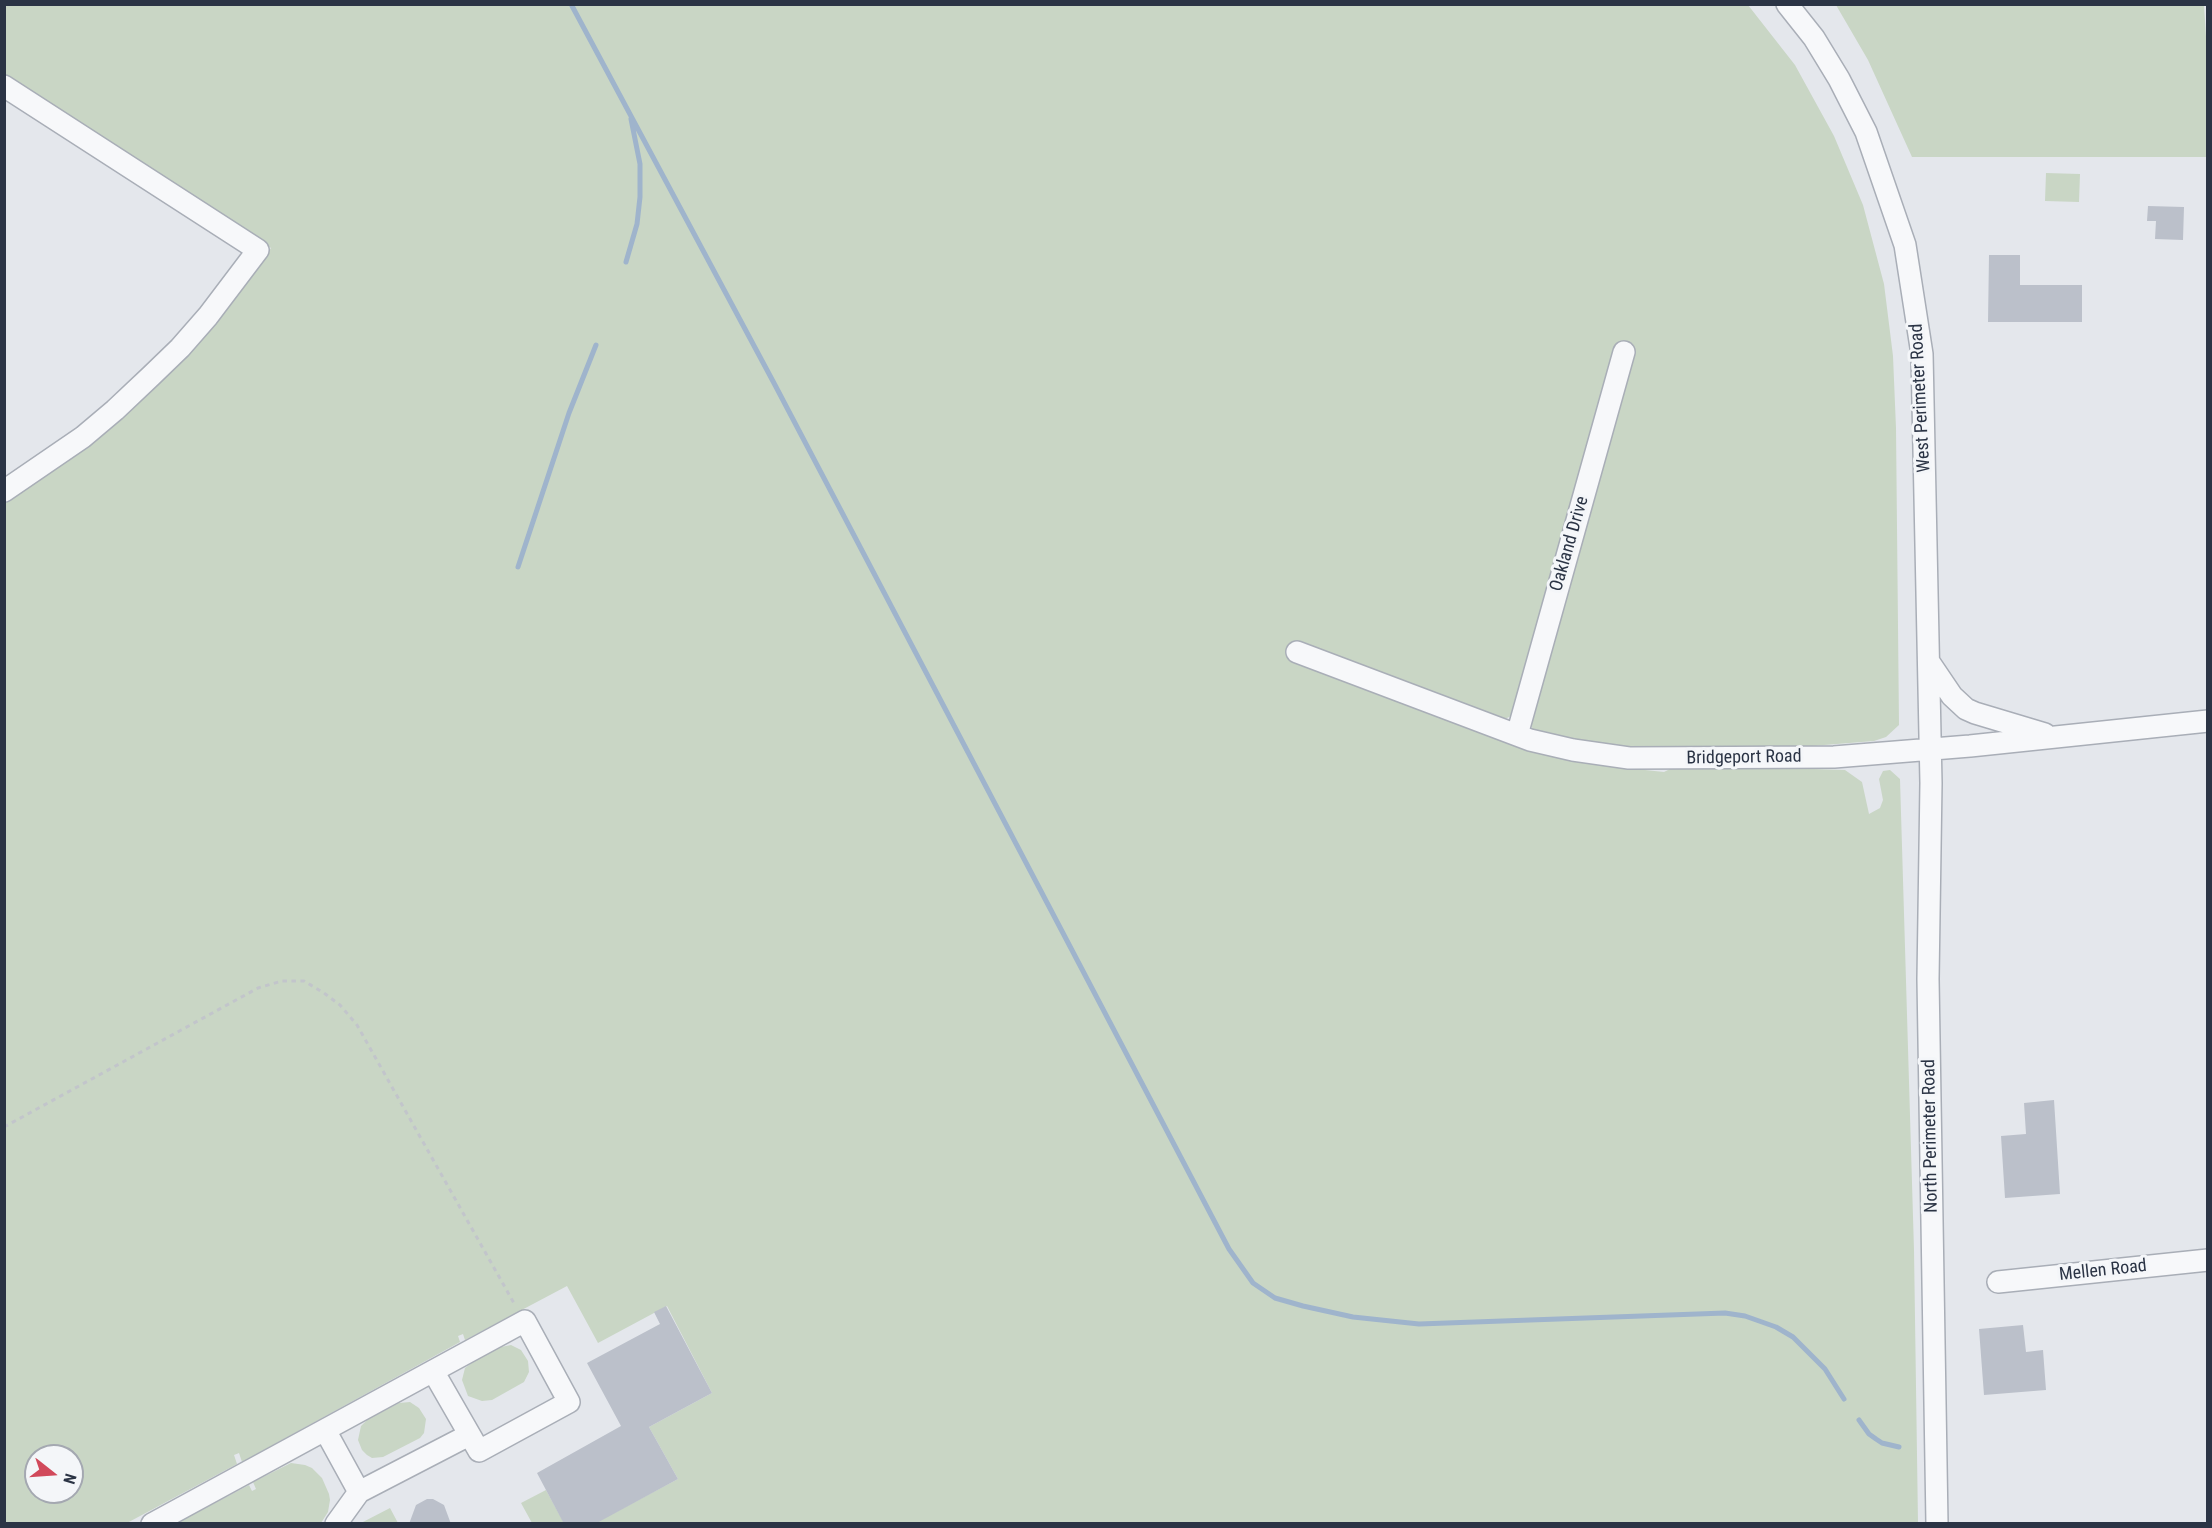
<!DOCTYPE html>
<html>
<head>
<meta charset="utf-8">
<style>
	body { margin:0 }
	#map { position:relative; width:2212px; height:1528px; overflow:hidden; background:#e4e7ec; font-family:"Roboto Condensed",sans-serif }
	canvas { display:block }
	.frame { position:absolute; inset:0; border:6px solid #2b3445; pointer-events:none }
	.north { position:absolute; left:24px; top:1444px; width:60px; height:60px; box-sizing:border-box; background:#f4f6f9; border:2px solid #a4a8b1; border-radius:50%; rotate:107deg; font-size:16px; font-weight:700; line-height:24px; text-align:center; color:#2b3445 }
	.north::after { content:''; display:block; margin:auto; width:21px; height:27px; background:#d1495b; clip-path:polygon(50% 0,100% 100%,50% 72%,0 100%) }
</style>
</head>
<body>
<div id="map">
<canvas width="2212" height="1528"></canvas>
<div class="frame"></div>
<div class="north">N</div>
</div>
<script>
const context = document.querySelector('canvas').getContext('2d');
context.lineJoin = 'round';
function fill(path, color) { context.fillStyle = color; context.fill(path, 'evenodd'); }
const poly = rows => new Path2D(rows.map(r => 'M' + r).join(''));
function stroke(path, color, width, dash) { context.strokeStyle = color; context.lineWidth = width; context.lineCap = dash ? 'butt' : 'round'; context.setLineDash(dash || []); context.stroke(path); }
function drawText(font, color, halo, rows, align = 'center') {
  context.font = font + ' "Roboto Condensed",sans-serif'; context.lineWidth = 6; context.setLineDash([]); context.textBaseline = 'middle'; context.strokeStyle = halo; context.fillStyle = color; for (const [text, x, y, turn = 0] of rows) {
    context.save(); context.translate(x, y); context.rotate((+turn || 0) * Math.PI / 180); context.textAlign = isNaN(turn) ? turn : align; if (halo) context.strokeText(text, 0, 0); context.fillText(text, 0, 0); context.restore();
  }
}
fill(poly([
	[5,5,1748,5,1795,65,1834,136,1863,205,1884,284,1893,356,1896,428,1899,725,1886,737,1874,741,1787,748,1638,751,1534,732,1527,715,1626,367,1630,343,1620,341,1606,386,1547,603,1529,653,1511,716,1501,721,1466,725,1468,729,1523,745,1643,768,1645,770,1664,772,1674,767,1723,766,1845,770,1862,782,1869,814,1880,808,1883,800,1879,779,1883,771,1890,770,1900,779,1914,1250,1918,1523,595,1523,678,1479,649,1427,712,1393,667,1306,598,1343,567,1286,465,1340,463,1334,458,1336,460,1342,242,1462,239,1453,234,1455,237,1464,127,1523,5,1523,4,504,87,447,160,383,203,339,227,309,271,248,5,76],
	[36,1456,72,1456,72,1492,36,1492],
	[1836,5,2204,5,2208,68,2207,157,1912,157,1868,60],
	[2046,173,2080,174,2079,202,2045,201],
	[511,1345,521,1350,528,1361,529,1372,524,1382,492,1400,482,1401,468,1396,462,1380,465,1368,473,1362,501,1347],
	[410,1402,419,1408,426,1419,424,1433,420,1438,383,1457,372,1458,367,1455,362,1450,358,1440,361,1426,368,1419,399,1403],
	[291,1463,305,1465,312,1468,322,1478,329,1494,330,1500,328,1512,321,1523,177,1523,249,1485,252,1491,256,1489,253,1482],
	[546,1490,564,1523,532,1523,521,1503],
	[390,1508,398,1523,361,1523]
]), '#c9d6c5');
stroke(poly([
	[571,4,775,385,1229,1249,1253,1283,1275,1298,1303,1306,1353,1317,1419,1324,1725,1313,1745,1316,1776,1327,1793,1337,1825,1369,1844,1399],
	[626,262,637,224,640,197,640,164,631,119],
	[518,567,569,413,596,345],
	[1859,1420,1869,1434,1876,1439,1882,1443,1899,1447]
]), '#9fb4cc', 5);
fill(poly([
	[2148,206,2184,207,2183,240,2155,239,2156,221,2147,221],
	[1989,255,2020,255,2020,285,2082,285,2082,322,1988,322],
	[2054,1100,2060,1194,2005,1198,2001,1136,2026,1134,2024,1103],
	[666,1306,712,1393,649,1427,678,1479,595,1524,564,1524,537,1473,621,1426,587,1363,660,1324,654,1312],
	[2023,1325,2026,1352,2043,1350,2046,1390,1984,1395,1979,1329],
	[427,1499,433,1499,444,1505,451,1524,409,1524,416,1505]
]), '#bbc0ca');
const minor = poly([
	[1787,4,1814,38,1839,79,1866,132,1905,245,1922,354,1931,783,1928,979,1937,1524],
	[4,86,258,250,208,316,180,348,151,376,115,410,83,437,4,491],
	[1297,652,1530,740,1573,750,1629,758,1834,757,1970,746,2208,721],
	[1929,662,1952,696,1966,709,1975,713,2045,734],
	[1517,735,1624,352],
	[1998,1282,2208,1260],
	[325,1430,359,1492],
	[152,1524,433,1371,525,1321,569,1402,479,1451,433,1371],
	[336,1524,359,1492,469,1435]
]);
stroke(minor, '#a9aeb7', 24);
stroke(poly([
	[4,1127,258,988,282,981,304,981,324,993,340,1005,357,1025,515,1305]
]), '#c2c5cb', 3, [4.5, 4.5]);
stroke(minor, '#f7f8fa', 21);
drawText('18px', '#2b3445', '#f4f6f9', [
	["West Perimeter Road",1921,398,-93],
	["Oakland Drive",1570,544,-74],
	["Bridgeport Road",1744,758,-1],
	["North Perimeter Road",1931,1136,-91],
	["Mellen Road",2103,1271,-6]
]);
</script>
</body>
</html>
